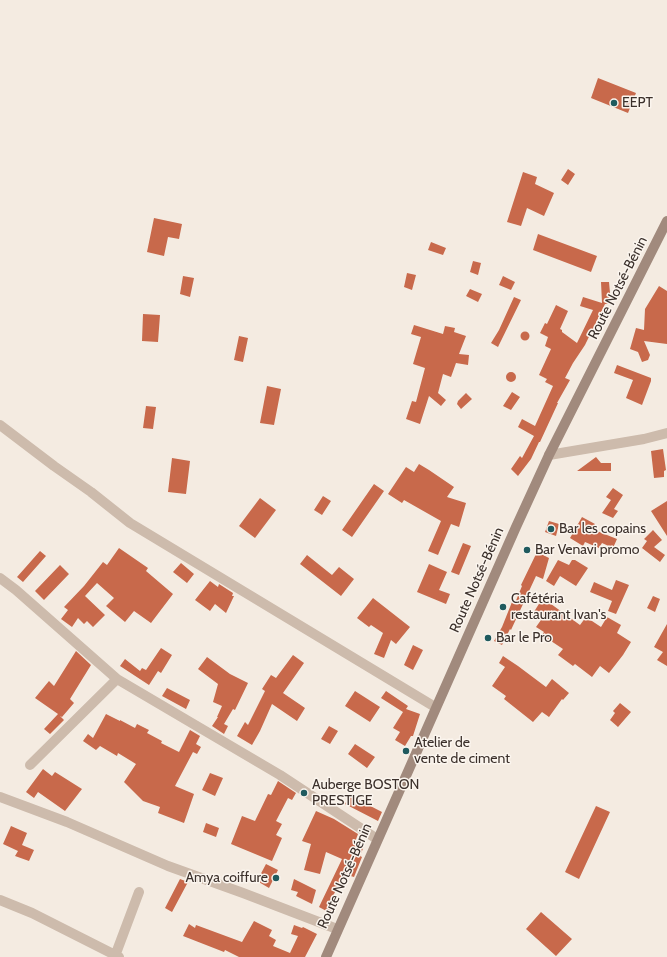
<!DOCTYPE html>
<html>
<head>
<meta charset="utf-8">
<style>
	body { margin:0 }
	canvas { display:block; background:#f4ebe1 }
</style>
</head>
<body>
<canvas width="667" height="957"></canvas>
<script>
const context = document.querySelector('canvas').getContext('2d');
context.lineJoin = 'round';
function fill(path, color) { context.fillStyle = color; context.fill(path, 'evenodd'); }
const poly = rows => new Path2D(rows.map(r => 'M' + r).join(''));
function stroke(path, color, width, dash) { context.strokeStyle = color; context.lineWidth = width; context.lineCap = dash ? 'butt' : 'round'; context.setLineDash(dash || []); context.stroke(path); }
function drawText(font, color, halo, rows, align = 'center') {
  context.font = font + ' Cabin,sans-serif'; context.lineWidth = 3; context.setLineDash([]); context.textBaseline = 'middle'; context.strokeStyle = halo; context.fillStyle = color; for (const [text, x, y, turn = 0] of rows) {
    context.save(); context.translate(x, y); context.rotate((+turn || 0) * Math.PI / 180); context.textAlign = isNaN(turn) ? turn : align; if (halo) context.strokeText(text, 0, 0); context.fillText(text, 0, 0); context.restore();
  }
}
fill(poly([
	[598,78,636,93,628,113,591,98],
	[568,169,575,174,568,185,561,180],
	[523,172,537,177,535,184,554,193,544,216,527,208,521,226,507,222],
	[154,218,182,224,179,239,168,237,164,256,147,252],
	[538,234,597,256,591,272,533,250],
	[431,242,446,248,443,255,428,250],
	[473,261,481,263,478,275,470,272],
	[407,273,416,275,412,290,404,287],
	[183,276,194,278,190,297,180,294],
	[503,276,515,282,511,290,499,285],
	[601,282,609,282,611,304,605,304,585,345,573,363,565,378,570,380,557,403,558,403,540,442,539,442,531,459,518,476,511,469,520,456,522,458,534,436,518,427,522,419,535,426,553,386,545,382,547,379,539,375,551,349,545,346,548,337,540,333,545,323,547,324,556,305,568,311,560,329,562,330,562,332,577,343,593,310,580,306,583,297,602,303],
	[659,286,667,291,667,344,644,341,650,355,648,360,642,362,638,352,630,349,636,328,644,330,645,309],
	[470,289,482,294,478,302,466,296],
	[514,297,521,300,498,347,491,343,499,330],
	[143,314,160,315,158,342,142,341],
	[414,325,443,334,445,326,455,328,454,332,466,336,459,354,469,355,468,365,456,363,451,377,443,374,438,393,446,400,441,406,429,396,420,424,406,419,412,401,416,402,425,368,413,364,421,337,411,334],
	'520.5 336a4.5 4.5 0 1 1 9 0a4.5 4.5 0 1 1-9 0Z',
	[239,336,248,338,243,362,234,360],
	[617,365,651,378,651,381,642,405,626,398,633,380,614,373],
	'506 377a5 5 0 1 1 10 0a5 5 0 1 1-10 0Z',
	[267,386,281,389,274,425,260,423],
	[512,392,520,397,511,410,503,406],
	[466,393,472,399,461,409,457,404,458,401],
	[146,406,156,407,153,429,143,428],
	[663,449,666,470,664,471,664,477,654,478,651,451],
	[596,457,601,463,611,463,611,471,577,471],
	[172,458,190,461,186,494,168,492],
	[419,464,429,470,454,487,447,497,466,503,459,527,451,524,438,555,428,551,441,521,404,500,402,503,388,494,406,467,414,472],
	[374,484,384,491,352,537,342,530],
	[613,488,623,495,614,509,618,511,613,518,602,513,611,500,606,497],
	[323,496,331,501,322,515,314,510],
	[260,498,276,510,255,538,239,526],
	[667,501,667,536,651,511],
	[582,517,595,524,592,529,617,539,613,548,602,543,599,548,585,542,583,546,570,538],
	[549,521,559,524,556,536,545,532],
	[653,530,662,540,654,547,665,555,660,562,642,548,647,541,644,539],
	[463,543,471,546,459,575,451,572],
	[119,548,148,568,146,571,173,594,151,623,134,611,125,622,106,606,114,598,97,583,85,596,105,615,93,627,87,621,84,624,78,618,72,627,61,619,68,610,64,607,84,586,103,562,107,565],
	[40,551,46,556,23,582,17,577],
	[537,552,549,558,543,579,536,576,511,630,510,629,502,645,494,641,502,627,512,602,515,603,522,586,521,585],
	[307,555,332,575,339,567,354,579,341,596,300,564],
	[558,560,569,565,572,560,575,560,588,568,576,586,560,576,554,586,546,581],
	[181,563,194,574,187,583,173,572],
	[429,564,447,572,439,590,450,594,446,604,417,592],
	[60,565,69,574,44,600,35,591],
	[616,580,629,585,616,614,608,611,612,601,590,592,594,582,612,590],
	[210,581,218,587,219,584,233,593,232,596,234,596,226,613,215,604,210,611,195,600],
	[653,596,660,599,655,612,647,608],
	[373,598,410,627,396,644,391,640,384,658,374,654,383,633,371,625,369,627,357,618],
	[542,599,551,604,580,625,586,617,601,627,607,617,621,625,617,633,631,642,623,655,609,673,600,666,592,677,575,664,573,666,558,655,563,649,542,635,544,632,536,627,541,620,532,615],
	[667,624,667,666,657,660,663,652,654,647],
	[413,645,423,650,413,670,404,665],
	[161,648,172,655,161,673,158,671,149,685,120,666,125,659,140,671,142,668,146,670],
	[76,651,91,665,70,699,74,703,62,717,60,716,64,720,50,734,44,729,58,714,35,698,49,681,54,686],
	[293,655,304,663,283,693,305,708,297,721,272,704,260,731,252,745,237,736,245,722,248,725,265,691,262,689,271,675,276,678],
	[503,656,518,666,546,687,552,679,569,693,563,700,562,699,549,717,542,712,533,722,504,699,506,696,492,686,505,667,499,663],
	[207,657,230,674,248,683,235,710,233,709,224,724,228,726,224,734,212,726,218,717,217,717,222,706,213,702,218,684,198,669],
	[167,688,190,700,186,709,162,696],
	[355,691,380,707,370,722,345,706],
	[386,691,408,706,406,709,420,714,413,736,411,736,405,746,395,740,400,732,393,728,403,712,381,698],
	[620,703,631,712,618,727,610,720,615,713,613,711],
	[106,714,120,721,120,720,135,728,137,724,149,730,147,733,162,741,161,743,179,752,190,730,200,736,196,744,201,747,197,754,193,752,175,786,194,794,184,823,158,813,160,807,143,801,124,782,136,764,118,753,117,756,100,746,96,750,83,741,88,734,93,738],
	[329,726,338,731,330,744,321,739],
	[355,744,375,757,367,768,348,754],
	[43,769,52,776,55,772,82,789,65,811,38,792,34,798,26,792],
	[210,773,223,778,215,796,202,790],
	[278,781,296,793,292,800,288,798,276,821,282,824,276,835,282,838,272,861,231,844,242,816,255,821,268,794,271,795],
	[349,795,382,812,378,821,345,804],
	[596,806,610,812,579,879,565,872],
	[316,811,334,819,358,834,355,842,364,846,360,856,362,857,354,877,344,874,332,898,337,900,330,913,319,907,342,859,326,852,320,874,304,870,311,844,302,841],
	[206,823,219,828,216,837,203,832],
	[11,826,27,833,22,845,34,850,29,861,15,856,18,851,3,844],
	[266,864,278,870,269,888,257,881],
	[180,879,188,882,172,912,165,908],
	[294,879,316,890,312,904,296,896,298,892,291,890],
	[541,912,572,939,556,956,526,929],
	[254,921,272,930,269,936,276,940,273,946,290,953,298,936,291,934,294,925,302,928,303,927,317,934,305,957,239,957,225,950,224,952,183,936,189,924,195,928,196,925,242,942]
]), '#c8694b');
stroke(poly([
	[0,425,54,466,91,492,130,523,435,707],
	[549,455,644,439,667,433],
	[0,578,16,590,117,679,280,775,377,839],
	[30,765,117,679],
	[0,797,67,822,168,866,243,893,337,929],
	[0,900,32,913,119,957],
	[115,956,139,892]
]), '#cdbbac', 10);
stroke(poly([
	[326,957,516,527,549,455,667,221]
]), '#a18a7d', 10);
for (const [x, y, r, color] of [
	[614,103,4,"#1f5a5e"],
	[551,529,4,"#1f5a5e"],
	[527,550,4,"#1f5a5e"],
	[503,607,4,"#1f5a5e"],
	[488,638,4,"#1f5a5e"],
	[406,751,4,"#1f5a5e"],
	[304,793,4,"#1f5a5e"],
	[276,878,4,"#1f5a5e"]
]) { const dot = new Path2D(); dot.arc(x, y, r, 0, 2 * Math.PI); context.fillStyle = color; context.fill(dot); stroke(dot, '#fbf5ee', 1.5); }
drawText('14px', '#3b302b', '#fbf5ee', [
	["EEPT",622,103],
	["Bar les copains",559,529],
	["Bar Venavi promo",535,550],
	["Cafétéria",511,599],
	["restaurant Ivan's",511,615],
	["Bar le Pro",496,638],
	["Atelier de",414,743],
	["vente de ciment",414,759],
	["Auberge BOSTON",312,785],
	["PRESTIGE",312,801],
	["Amya coiffure",268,878,"right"]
], 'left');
drawText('14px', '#3b302b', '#fbf5ee', [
	["Route Notsé-Bénin",618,288,-63],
	["Route Notsé-Bénin",477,580,-66],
	["Route Notsé-Bénin",345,876,-66]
]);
</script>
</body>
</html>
